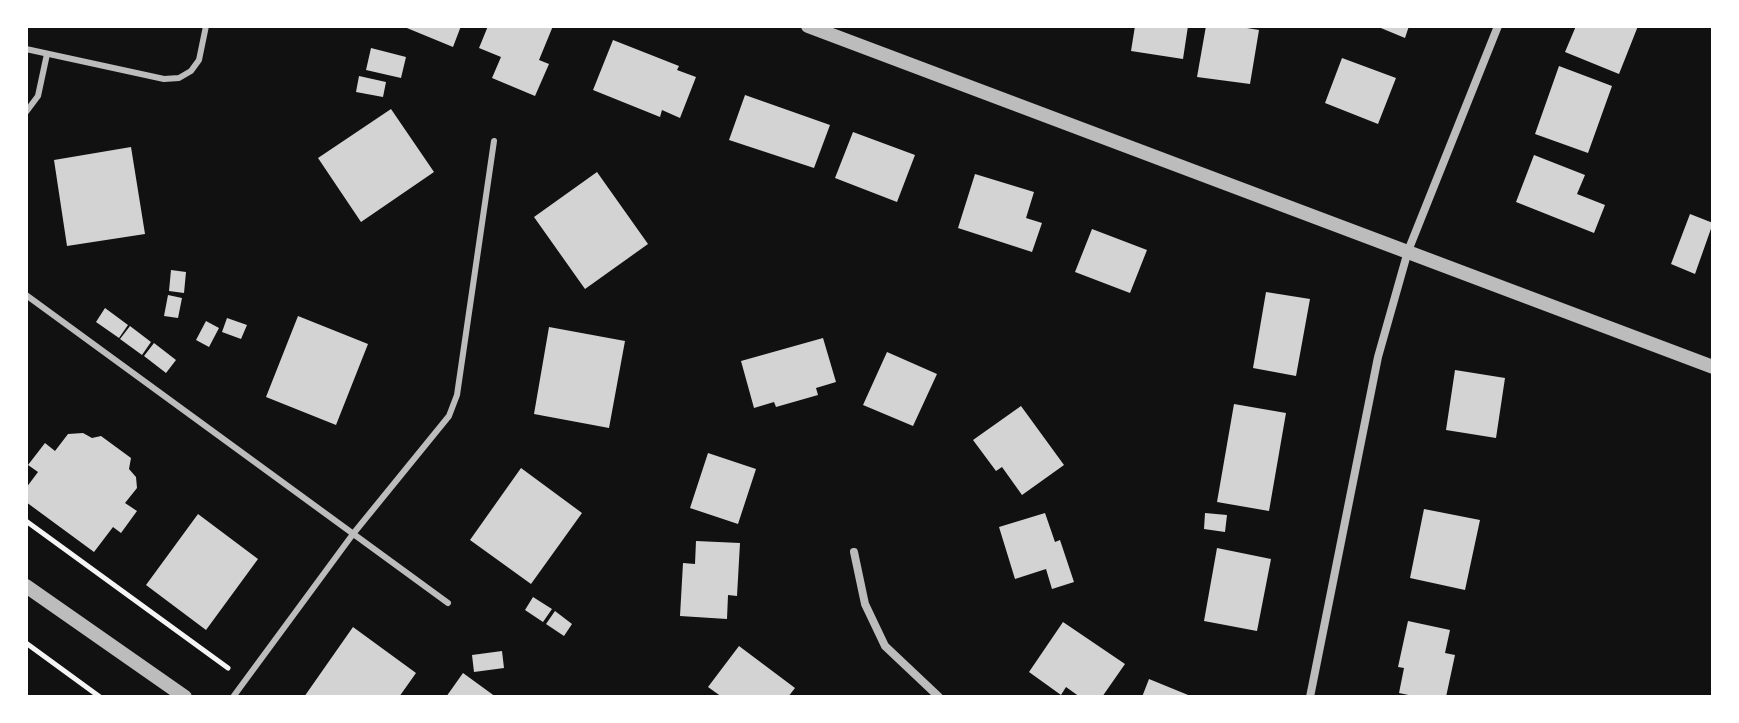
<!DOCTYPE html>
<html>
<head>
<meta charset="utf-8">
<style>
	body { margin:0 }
	#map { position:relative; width:1739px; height:723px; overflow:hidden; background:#111; font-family:Cabin,sans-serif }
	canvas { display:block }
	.frame { position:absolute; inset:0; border:28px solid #fff; pointer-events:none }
</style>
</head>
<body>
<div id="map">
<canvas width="1739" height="723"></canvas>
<div class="frame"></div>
</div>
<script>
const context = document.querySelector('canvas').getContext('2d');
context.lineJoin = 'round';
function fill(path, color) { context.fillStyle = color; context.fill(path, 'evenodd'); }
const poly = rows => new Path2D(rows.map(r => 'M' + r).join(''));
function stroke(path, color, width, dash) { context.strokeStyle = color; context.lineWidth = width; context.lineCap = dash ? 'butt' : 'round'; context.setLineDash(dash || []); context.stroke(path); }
fill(poly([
	[402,26,461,26,453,47],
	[488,26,553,26,539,60,549,64,535,96,492,78,501,57,479,48],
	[1135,26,1188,26,1183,59,1131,51],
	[1206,26,1228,28,1229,26,1235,26,1259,30,1250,84,1197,77],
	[1376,26,1409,26,1405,38],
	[1576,26,1638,26,1619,74,1565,52],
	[613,40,679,66,677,70,696,77,680,118,662,110,660,117,593,90],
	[371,48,406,57,401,78,366,70],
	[1342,58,1396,78,1378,124,1325,103],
	[1559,66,1612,86,1588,153,1535,134],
	[359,76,386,82,383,97,356,92],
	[745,95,830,125,814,168,729,140],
	[391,109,434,172,361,222,318,158],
	[853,132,915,155,897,202,835,178],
	[131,147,145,234,67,246,54,160],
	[1534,155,1585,175,1577,194,1605,205,1594,233,1516,202],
	[597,172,648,244,585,289,534,217],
	[975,174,1034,192,1026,218,1042,223,1032,252,958,228],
	[1690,214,1713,223,1695,274,1671,264],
	[1092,229,1147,250,1130,293,1075,272],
	[171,270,186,272,184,293,169,291],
	[1266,292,1310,299,1296,376,1253,368],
	[168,295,182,298,178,318,164,316],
	[105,308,128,325,119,338,96,322],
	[298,316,368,344,336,425,266,397],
	[227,318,247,325,241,339,222,332],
	[206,321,219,328,209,347,196,340],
	[130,326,151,342,142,355,120,339],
	[549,327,625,341,609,428,534,414],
	[823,338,836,382,816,388,818,395,776,407,774,402,754,408,741,361],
	[154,343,176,360,166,373,144,356],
	[887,352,937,374,913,426,863,405],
	[1455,370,1505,378,1496,438,1446,430],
	[1234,404,1286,413,1269,511,1217,502],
	[1021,406,1064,465,1022,495,1002,467,996,471,973,440],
	[83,433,92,438,101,436,131,458,129,469,136,477,137,488,125,503,137,511,121,533,113,527,94,552,26,502,26,488,38,472,28,465,45,443,55,451,68,434],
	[708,453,756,469,738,524,690,508],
	[521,468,582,513,531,584,470,540],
	[1424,509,1480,520,1465,590,1410,578],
	[1045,513,1055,542,1060,540,1074,582,1052,589,1046,569,1015,579,999,527],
	[1205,513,1227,515,1225,532,1204,529],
	[198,514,258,559,206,630,146,585],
	[696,541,740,543,737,596,728,595,727,619,680,616,683,563,695,564],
	[1217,548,1271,559,1257,631,1204,621],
	[533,597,552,609,543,622,525,610],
	[555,611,572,624,564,636,546,624],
	[1408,621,1450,630,1445,653,1455,655,1446,697,1418,697,1399,693,1404,668,1398,667],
	[1063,622,1125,664,1102,697,1080,697,1066,687,1061,695,1029,672],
	[353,627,416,673,399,697,304,697],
	[739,646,795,688,788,697,722,697,708,687],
	[502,651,504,668,474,672,472,655],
	[463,673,496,697,446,697],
	[1149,679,1193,697,1142,697]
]), '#d3d3d3');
stroke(poly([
	[26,521,228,668],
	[26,643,100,697]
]), '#f5f5f5', 5);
stroke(poly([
	[26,49,164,79,179,78,191,71,199,60,206,26],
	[26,112,38,96,47,54],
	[26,295,448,603],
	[233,697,353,534,449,416,457,395,494,141]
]), '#bcbcbc', 6);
stroke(poly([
	[854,552,865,604,885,646,939,697],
	[1310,697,1378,357,1408,251,1498,26]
]), '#bcbcbc', 8);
stroke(poly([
	[808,26,1713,367],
	[26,586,185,697]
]), '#bcbcbc', 14);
</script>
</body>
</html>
